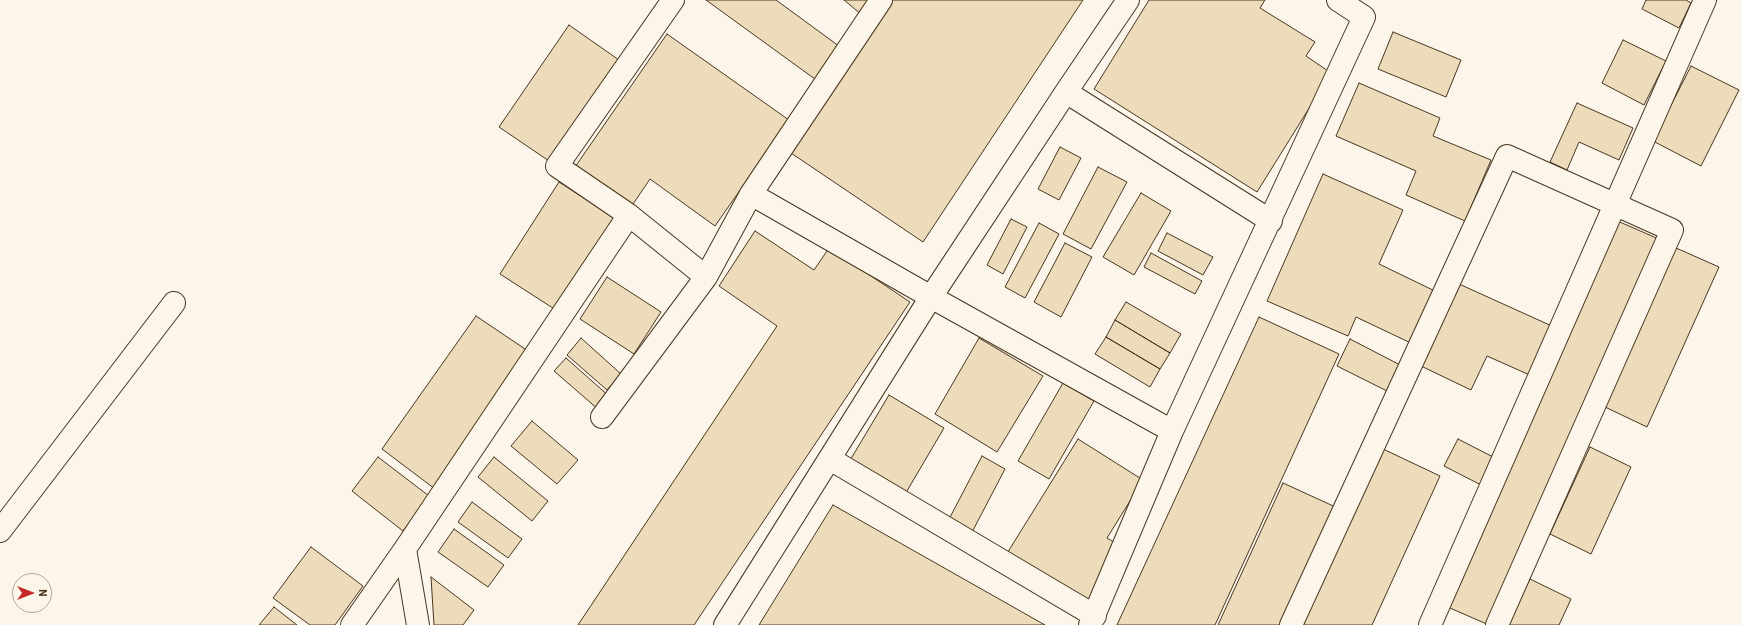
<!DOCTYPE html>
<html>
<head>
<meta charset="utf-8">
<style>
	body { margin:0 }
	#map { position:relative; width:1742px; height:625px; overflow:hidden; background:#fbf6e9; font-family:Barlow,sans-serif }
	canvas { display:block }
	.north { position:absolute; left:12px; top:573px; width:40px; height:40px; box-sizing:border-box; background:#fbf6e9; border:1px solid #b4a999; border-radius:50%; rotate:90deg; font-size:11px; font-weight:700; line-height:16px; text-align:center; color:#4a3520 }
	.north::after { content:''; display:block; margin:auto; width:14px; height:18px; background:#c62828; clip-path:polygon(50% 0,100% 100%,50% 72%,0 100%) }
</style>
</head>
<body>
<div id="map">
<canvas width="1742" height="625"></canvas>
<div class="north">N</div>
</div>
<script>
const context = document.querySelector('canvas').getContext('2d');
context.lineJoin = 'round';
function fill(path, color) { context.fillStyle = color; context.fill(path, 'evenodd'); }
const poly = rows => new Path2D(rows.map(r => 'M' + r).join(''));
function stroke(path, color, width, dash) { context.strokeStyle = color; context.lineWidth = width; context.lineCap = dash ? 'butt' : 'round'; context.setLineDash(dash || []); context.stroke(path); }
const building = poly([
	[706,0,776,0,843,49,819,82,706,0],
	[844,0,875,0,862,15,844,0],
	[892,0,1083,0,923,242,791,153,892,0],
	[1149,0,1265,0,1260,8,1315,42,1306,56,1331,73,1257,192,1094,89,1149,0],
	[1646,0,1686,0,1691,3,1679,28,1642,9,1646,0],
	[569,25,619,60,549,161,499,127,569,25],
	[1393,32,1461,60,1446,97,1378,69,1393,32],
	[667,34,789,120,715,226,650,179,631,207,575,167,667,34],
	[1623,40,1666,61,1644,105,1602,83,1623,40],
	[1691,66,1739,90,1701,166,1653,141,1691,66],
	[1359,83,1440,118,1433,136,1491,160,1465,221,1406,195,1416,171,1336,136,1359,83],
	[1577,103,1633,128,1619,160,1579,142,1567,170,1550,162,1577,103],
	[1060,147,1081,158,1059,200,1038,189,1060,147],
	[1098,167,1127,182,1091,249,1063,234,1098,167],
	[1323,174,1403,210,1379,264,1439,293,1415,345,1356,317,1348,336,1267,301,1323,174],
	[559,182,618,220,559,312,500,274,559,182],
	[1141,193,1171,211,1134,275,1103,257,1141,193],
	[1011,219,1027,227,1003,274,987,265,1011,219],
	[1613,219,1661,240,1489,625,1443,605,1613,219],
	[1039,223,1059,234,1025,298,1005,287,1039,223],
	[755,231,814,270,829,248,910,302,694,625,578,625,777,326,719,286,755,231],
	[1167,233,1213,257,1203,275,1158,251,1167,233],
	[1065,243,1092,257,1061,317,1034,302,1065,243],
	[1676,248,1719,267,1647,427,1605,407,1676,248],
	[1151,253,1202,281,1195,294,1144,267,1151,253],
	[607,277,661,312,634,354,580,319,607,277],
	[1459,284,1554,327,1532,376,1487,356,1471,390,1421,366,1459,284],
	[1126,302,1181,334,1170,353,1115,320,1126,302],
	[476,316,531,353,435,489,382,449,476,316],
	[1259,317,1339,354,1215,625,1117,625,1259,317],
	[1115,320,1170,353,1160,369,1106,337,1115,320],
	[1106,337,1160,369,1150,387,1095,354,1106,337],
	[581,338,621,374,607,390,567,355,581,338],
	[979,338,1043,376,997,452,935,414,979,338],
	[1350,339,1404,367,1391,393,1337,366,1350,339],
	[566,358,610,397,599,410,554,371,566,358],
	[1063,383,1094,401,1049,479,1018,461,1063,383],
	[889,395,944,428,904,496,849,462,889,395],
	[532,421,578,460,557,484,511,446,532,421],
	[1078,439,1143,480,1107,538,1117,544,1087,604,1006,555,1078,439],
	[1458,439,1497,459,1483,486,1444,466,1458,439],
	[1590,447,1631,467,1591,554,1550,534,1590,447],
	[1383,449,1440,476,1372,625,1303,625,1383,449],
	[982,456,1005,469,970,536,947,523,982,456],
	[378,457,429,496,403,531,352,491,378,457],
	[494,457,548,501,532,521,478,477,494,457],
	[1283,483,1342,510,1289,625,1218,625,1283,483],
	[472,502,522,539,508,558,458,522,472,502],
	[833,505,1045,625,759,625,833,505],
	[454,529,504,565,488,587,438,552,454,529],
	[311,547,363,586,335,625,310,625,273,598,311,547],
	[431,577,474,610,463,625,434,625,431,577],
	[1530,579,1571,599,1559,625,1507,625,1530,579],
	[274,607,297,625,259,625,274,607]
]);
fill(building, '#ecdcbc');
stroke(building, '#4a3520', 1);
const street = poly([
	[673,0,557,166,629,215,706,277],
	[1066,92,1271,221],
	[751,194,931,297,1172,431],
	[602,417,706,277,751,194,881,0],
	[830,459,1095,616],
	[0,531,174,303],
	[405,549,418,625],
	[352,625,405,549,629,215],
	[725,625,931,297,1066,92,1128,0],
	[1090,625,1172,431,1364,17,1338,0],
	[1291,625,1507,156,1672,230,1497,625],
	[1430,625,1705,0]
]);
stroke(street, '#4a3520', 24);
stroke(street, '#fbf6e9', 22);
</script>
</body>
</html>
